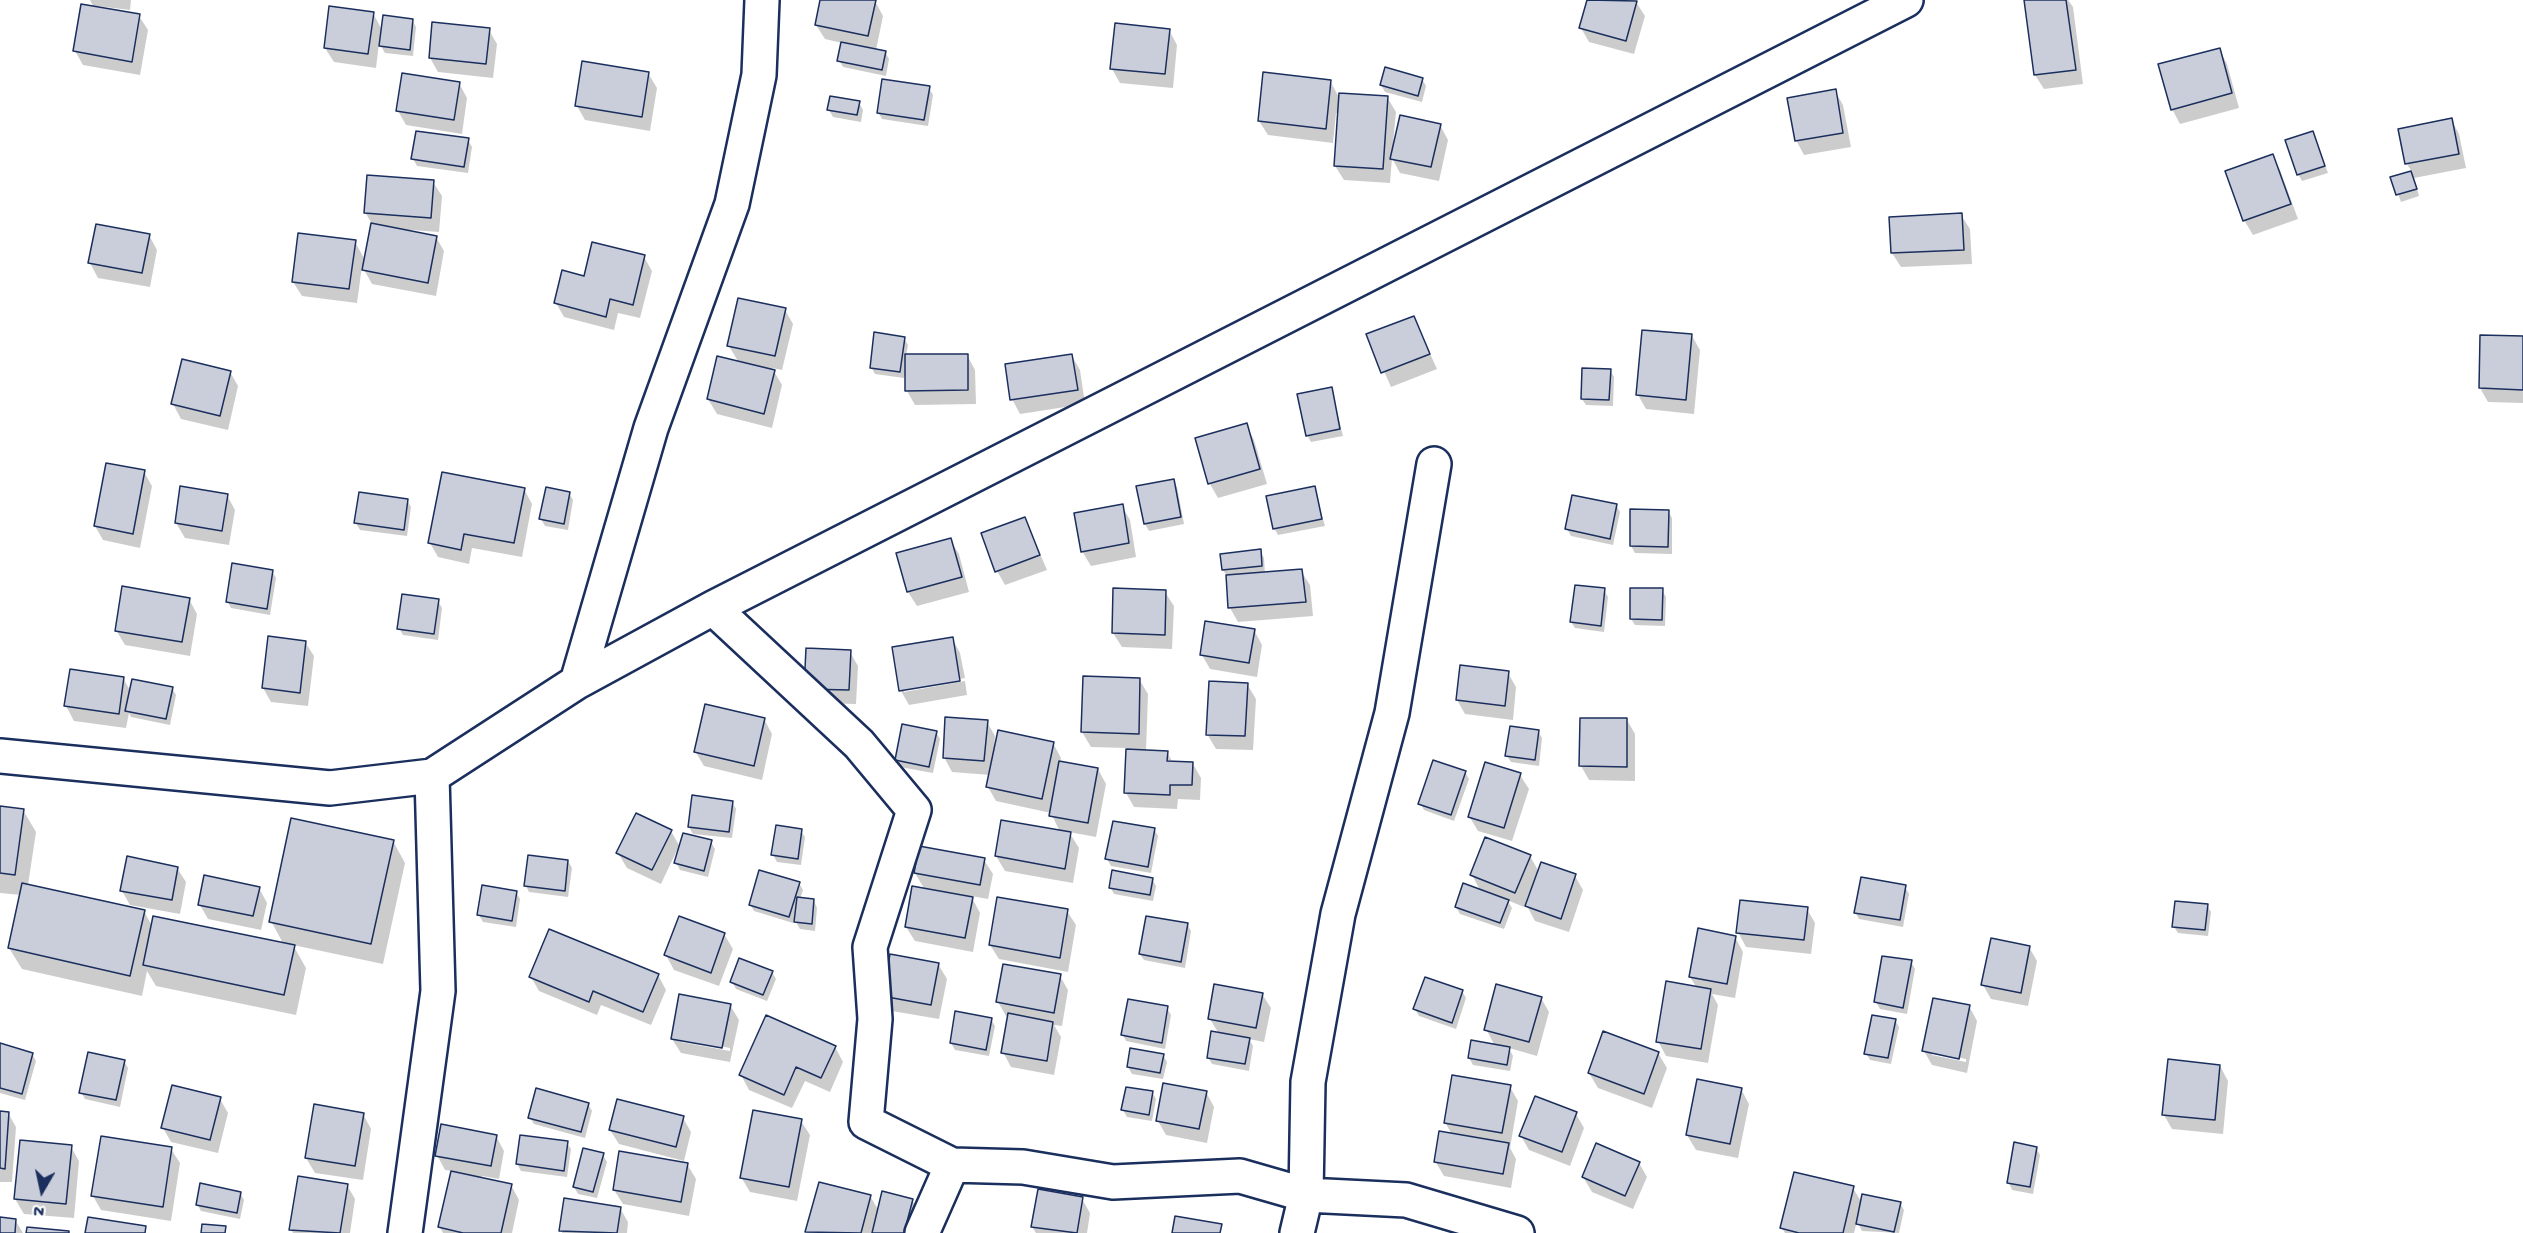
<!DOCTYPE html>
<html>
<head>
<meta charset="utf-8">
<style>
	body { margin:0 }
	#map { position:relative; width:2523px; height:1233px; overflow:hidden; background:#fff; font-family:"Gochi Hand",sans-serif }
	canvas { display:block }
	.north { position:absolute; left:12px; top:1161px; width:60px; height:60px; -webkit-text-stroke:4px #fff; paint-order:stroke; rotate:189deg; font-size:16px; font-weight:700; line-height:24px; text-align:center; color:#1b2f5e }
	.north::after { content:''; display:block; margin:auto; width:21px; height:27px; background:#1b2f5e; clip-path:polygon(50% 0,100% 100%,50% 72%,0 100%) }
</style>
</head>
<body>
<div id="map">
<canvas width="2523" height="1233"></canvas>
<div class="north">N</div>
</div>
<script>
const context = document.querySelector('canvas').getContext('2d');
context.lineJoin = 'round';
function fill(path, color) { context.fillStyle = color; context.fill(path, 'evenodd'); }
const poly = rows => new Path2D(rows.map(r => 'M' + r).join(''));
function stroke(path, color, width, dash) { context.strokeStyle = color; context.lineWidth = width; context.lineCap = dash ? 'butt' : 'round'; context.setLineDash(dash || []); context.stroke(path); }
fill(poly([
	[90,0,131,0,130,10,97,6,96,8,139,16,148,30,140,75,83,65,75,51,94,8],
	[822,0,875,1,883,16,876,50,885,52,889,59,886,76,843,67,839,60,842,43,825,39,816,25],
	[1588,0,1636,2,1645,16,1634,54,1589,42,1581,28],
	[2025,0,2068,0,2073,7,2083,84,2044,89,2035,75],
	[373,13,382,30,412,20,416,27,413,56,385,53,379,43,376,68,334,62,325,48],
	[489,30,497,44,493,78,438,72,430,58],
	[1169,30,1177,45,1173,88,1120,83,1112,69],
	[2219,49,2227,64,2239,108,2180,124,2172,109],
	[648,73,657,88,650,131,585,120,577,106],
	[1422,79,1426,86,1422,102,1385,92,1381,85],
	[1330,81,1340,99,1387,97,1396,112,1393,143,1440,125,1448,140,1439,181,1400,173,1392,158,1390,183,1344,180,1335,166,1339,113,1336,113,1333,143,1268,135,1259,121],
	[459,83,467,98,462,134,406,125,398,111],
	[929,88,933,95,928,126,882,119,878,112],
	[1835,91,1843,105,1851,147,1804,155,1796,140],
	[859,103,863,110,861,122,833,117,829,110],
	[2451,119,2459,134,2466,168,2414,178,2419,196,2401,202,2392,178,2412,172,2407,164],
	[2313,132,2328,173,2302,181,2298,174],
	[468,140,472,147,468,173,417,166,413,159],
	[2272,155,2280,170,2298,219,2253,235,2244,220],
	[433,182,442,196,439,232,411,230,411,232,436,237,444,251,436,296,372,284,362,266,357,303,302,296,293,282,355,242,365,260,372,224,365,212],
	[1961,215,1970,229,1972,264,1901,267,1892,253],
	[149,235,157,250,150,287,98,278,90,263],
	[644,257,652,271,640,318,618,313,614,330,564,317,556,303],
	[785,310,793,324,782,370,772,368,782,385,772,428,717,414,708,399,739,363,729,346],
	[1414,318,1437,369,1391,387,1368,335],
	[1692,336,1700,350,1694,414,1646,409,1638,395],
	[904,338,908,345,906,356,967,355,975,370,976,404,915,405,907,391,907,371,904,378,875,374,871,367],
	[2523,338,2523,403,2488,402,2480,388],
	[1072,356,1080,370,1085,404,1020,414,1012,399],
	[1610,370,1614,377,1613,406,1586,405,1582,399],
	[230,372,238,386,228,430,181,419,173,404],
	[1331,389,1343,436,1311,442,1307,435],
	[1246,425,1254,440,1267,484,1218,498,1210,484],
	[144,472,152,486,140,548,103,540,95,526],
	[1173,480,1177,487,1184,524,1149,531,1145,524,1138,487],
	[1314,488,1325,526,1278,535,1274,528],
	[524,489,532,504,522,557,472,548,469,564,438,557,430,543],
	[569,493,573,500,568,530,545,526,541,519],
	[227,495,235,510,229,545,185,538,176,523],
	[407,500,411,507,407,536,360,530,356,523],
	[1616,505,1620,512,1613,545,1571,536,1567,529],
	[1122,506,1130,520,1136,557,1091,566,1082,551],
	[1668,511,1672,518,1672,554,1635,553,1631,546],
	[1025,519,1047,570,1005,585,997,571],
	[950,540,959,554,969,592,917,606,908,592,898,554],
	[1260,551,1264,558,1265,574,1301,571,1310,585,1313,616,1238,622,1230,608,1227,576,1223,570],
	[272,571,276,578,270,615,231,608,227,601],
	[1604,590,1608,597,1604,632,1575,628,1571,622],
	[1662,590,1666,597,1665,626,1635,625,1631,619],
	[1165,592,1174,606,1172,649,1122,647,1113,633],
	[189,599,197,614,190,656,125,645,116,630],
	[438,601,442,608,438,640,403,635,399,628],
	[1254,630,1262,645,1257,677,1210,669,1202,655],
	[952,638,960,653,965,678,904,689,904,692,965,681,967,695,909,705,901,691,893,649],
	[305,642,314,656,308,706,271,702,263,688],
	[850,652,858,666,856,704,814,703],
	[1508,673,1516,687,1513,720,1465,714,1457,700],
	[1084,677,1139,679,1148,694,1146,751,1167,752,1173,763,1193,764,1201,778,1200,800,1178,799,1177,809,1134,807,1126,793,1127,748,1091,747,1082,732],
	[123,678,131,692,172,688,176,695,170,725,131,717,129,713,126,728,74,721,66,706],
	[1247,684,1256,699,1253,750,1216,749,1207,734],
	[764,719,772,734,762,780,704,766,695,751],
	[1627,720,1635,734,1635,781,1589,780,1581,766],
	[987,722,995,736,994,747,1053,743,1061,758,1060,763,1098,769,1106,784,1096,837,1069,832,1079,848,1073,883,1005,871,996,856,1060,832,1051,813,996,801,988,787,990,775,952,772,944,757],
	[1538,731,1542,738,1539,766,1511,762,1507,756],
	[936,732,940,739,933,773,900,767,896,760],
	[1486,764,1520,775,1529,789,1512,841,1478,831,1469,816],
	[1465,772,1469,779,1454,821,1424,810,1420,803],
	[732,802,736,809,732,838,693,834,689,827],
	[0,807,23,810,36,832,28,885,144,911,152,926,284,945,271,921,393,841,405,863,383,964,293,945,306,968,296,1015,156,986,147,971,142,996,22,969,9,948,21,895,0,893],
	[1154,829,1158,836,1151,873,1111,866,1107,859],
	[671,831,680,847,711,842,715,849,708,877,680,870,676,863,678,848,661,884,627,868,618,853],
	[801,831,805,837,801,865,777,862,773,855],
	[1530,856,1539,872,1575,876,1583,890,1569,932,1535,921,1527,906,1532,894,1529,893,1524,907,1507,900,1512,908,1504,929,1460,914,1456,907,1481,892,1472,875],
	[984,860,993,874,988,899,971,896,980,913,973,952,915,941,906,927,925,890,915,873],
	[568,861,572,868,568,897,529,892,526,886],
	[177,868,186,882,180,914,130,905,122,891],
	[1152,879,1156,886,1153,901,1114,894,1110,887],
	[799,883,803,890,800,899,814,901,817,908,815,931,800,929,794,919,793,923,754,911,750,904],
	[1905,887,1909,894,1903,927,1859,919,1855,912],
	[259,888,267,903,261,930,208,919,200,905],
	[516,892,520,899,516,927,483,922,479,915],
	[2207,905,2211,912,2208,936,2178,933,2174,927],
	[1807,909,1815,923,1811,954,1746,947,1738,932],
	[1067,911,1076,925,1068,972,999,959,990,945],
	[1187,924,1191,931,1185,968,1144,960,1140,954],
	[724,934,733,949,719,986,674,970,666,955],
	[1735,937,1743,952,1735,998,1712,994,1718,1005,1708,1063,1666,1056,1658,1041,1697,988,1690,977],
	[2029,947,2037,961,2028,1006,1991,999,1983,985],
	[1911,962,1915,969,1907,1014,1880,1009,1876,1002],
	[938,964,947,979,939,1019,892,1011,884,996],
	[772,972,776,979,767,1001,736,989,732,982],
	[658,975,666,990,651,1025,601,1005,597,1015,539,991,531,977],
	[1060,976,1068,990,1062,1026,1054,1025,1061,1037,1054,1075,1011,1067,1003,1052,1009,1017,1006,1016,998,1002],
	[1462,991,1466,998,1456,1029,1419,1016,1415,1009],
	[1262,994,1271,1008,1264,1042,1249,1039,1253,1046,1249,1071,1212,1064,1208,1057,1219,1034,1210,1019],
	[1541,998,1549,1012,1537,1056,1509,1048,1513,1056,1510,1071,1473,1065,1469,1058,1495,1046,1486,1029],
	[730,1005,739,1020,730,1062,681,1053,672,1039],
	[681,1039,730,1048,730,1051,681,1042],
	[1969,1006,1977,1021,1967,1073,1932,1065,1924,1051],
	[1932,1052,1966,1059,1966,1062,1932,1055],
	[1167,1008,1171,1015,1165,1049,1126,1041,1123,1035],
	[991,1019,995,1026,989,1056,955,1050,951,1043],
	[1895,1020,1899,1027,1891,1064,1870,1060,1866,1053],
	[0,1045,32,1054,36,1061,25,1100,0,1093],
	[835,1047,843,1062,830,1092,805,1081,792,1108,749,1090,741,1075],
	[1658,1053,1667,1068,1652,1108,1598,1088,1589,1073],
	[1163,1055,1167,1062,1163,1079,1132,1074,1128,1067],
	[124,1061,128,1068,120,1107,85,1099,81,1092],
	[2220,1066,2228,1081,2223,1134,2172,1129,2164,1115],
	[1510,1087,1518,1101,1510,1148,1516,1159,1511,1188,1444,1176,1435,1161,1452,1135,1445,1122],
	[1741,1089,1749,1104,1738,1158,1696,1150,1687,1135],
	[1152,1092,1156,1099,1152,1121,1127,1117,1123,1110],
	[1206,1092,1214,1107,1207,1143,1166,1135,1158,1121],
	[220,1099,228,1113,218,1153,171,1142,163,1128],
	[588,1104,592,1111,585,1138,534,1124,530,1118],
	[0,1112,8,1113,16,1127,12,1182,0,1182,0,1184],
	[363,1114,371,1129,363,1180,315,1173,306,1158],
	[1576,1114,1584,1128,1570,1166,1529,1150,1521,1136],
	[683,1118,691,1132,684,1161,619,1144,610,1130],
	[801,1121,810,1135,797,1201,750,1192,741,1177],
	[496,1136,504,1151,499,1179,482,1176,481,1179,511,1185,519,1200,512,1233,443,1233,440,1227,452,1171,445,1170,437,1155],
	[21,1142,71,1147,79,1161,74,1218,24,1214,15,1199],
	[567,1143,571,1149,567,1177,521,1171,517,1164],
	[2036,1148,2040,1155,2033,1194,2012,1190,2009,1183],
	[171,1149,180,1163,171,1221,101,1210,93,1196],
	[603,1155,607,1162,597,1198,578,1194,574,1187],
	[1639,1163,1647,1177,1633,1209,1592,1192,1583,1177],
	[687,1164,696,1179,689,1216,623,1204,614,1190],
	[820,1183,870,1196,879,1211,912,1200,920,1215,915,1233,807,1233],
	[347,1185,355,1199,350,1233,293,1233,291,1230],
	[1853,1188,1862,1203,1900,1203,1904,1210,1899,1233,1862,1231,1857,1221,1854,1233,1785,1233,1782,1228],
	[240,1193,244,1200,240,1219,201,1211,197,1204],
	[566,1199,620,1208,628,1222,627,1233,562,1233],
	[1082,1199,1090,1213,1087,1233,1036,1233,1032,1227],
	[0,1218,15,1220,23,1233,0,1233]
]), '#0003');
const building = poly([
	[820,0,876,0,868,36,815,25,820,0],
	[1587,0,1637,1,1626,41,1579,28,1587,0],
	[2024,0,2066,0,2076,70,2034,75,2024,0],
	[81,4,140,14,132,62,73,51,81,4],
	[329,6,374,12,368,54,324,48,329,6],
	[383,15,413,19,410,50,379,46,383,15],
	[432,22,490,28,486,64,429,58,432,22],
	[1115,23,1170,29,1165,74,1110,69,1115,23],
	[841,42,886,51,882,70,837,61,841,42],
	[2220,48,2232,93,2171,110,2158,64,2220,48],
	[582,61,649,72,642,117,575,106,582,61],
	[1385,67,1423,78,1418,96,1380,85,1385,67],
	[1263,72,1331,80,1326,129,1258,121,1263,72],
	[402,73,460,82,454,120,396,111,402,73],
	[882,79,930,86,924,120,877,113,882,79],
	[1836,89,1843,133,1795,141,1787,98,1836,89],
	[1339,93,1388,96,1383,169,1334,166,1339,93],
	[830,96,860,101,857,115,827,110,830,96],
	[1400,115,1441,124,1431,167,1390,159,1400,115],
	[2452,118,2459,154,2405,164,2398,129,2452,118],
	[416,131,469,138,464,167,411,159,416,131],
	[2313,131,2325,166,2297,175,2285,140,2313,131],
	[2273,154,2291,204,2243,221,2225,171,2273,154],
	[2411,171,2417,189,2396,195,2390,177,2411,171],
	[367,175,434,180,431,218,364,213,367,175],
	[1962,213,1964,250,1891,253,1889,217,1962,213],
	[371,223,437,236,428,283,362,270,371,223],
	[96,224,150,234,142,273,88,263,96,224],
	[298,233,356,240,349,289,292,282,298,233],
	[592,242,645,255,633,305,610,299,606,317,554,303,562,270,584,276,592,242],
	[738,298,786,308,775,356,727,346,738,298],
	[1414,316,1430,354,1381,373,1366,334,1414,316],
	[1642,330,1692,334,1686,400,1636,395,1642,330],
	[874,332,905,337,900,372,870,368,874,332],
	[2480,335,2523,336,2523,390,2479,388,2480,335],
	[905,354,968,354,968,390,905,391,905,354],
	[1072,354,1078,390,1010,400,1005,364,1072,354],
	[717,356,775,370,764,414,707,399,717,356],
	[182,359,231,371,220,416,171,404,182,359],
	[1582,368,1611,369,1609,400,1581,399,1582,368],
	[1332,387,1340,429,1306,436,1297,394,1332,387],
	[1247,423,1260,469,1208,484,1195,438,1247,423],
	[106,463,145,470,133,534,94,526,106,463],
	[442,472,525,488,514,543,464,534,461,550,428,543,442,472],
	[1174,479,1181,517,1144,524,1136,486,1174,479],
	[180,486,228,494,222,531,175,523,180,486],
	[1315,486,1322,519,1273,529,1266,496,1315,486],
	[546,487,570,492,564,524,539,519,546,487],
	[359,492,408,499,404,530,354,523,359,492],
	[1572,495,1617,504,1610,539,1565,529,1572,495],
	[1123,504,1129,543,1081,552,1074,513,1123,504],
	[1630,509,1669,510,1668,547,1630,546,1630,509],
	[1025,517,1040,555,995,572,981,533,1025,517],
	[951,538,962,577,907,592,896,553,951,538],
	[1261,549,1262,566,1222,570,1220,554,1261,549],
	[232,563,273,570,267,609,226,602,232,563],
	[1302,569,1306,602,1228,608,1226,575,1302,569],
	[1575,585,1605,588,1601,626,1570,622,1575,585],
	[122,586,190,598,182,642,115,631,122,586],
	[1113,588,1166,590,1165,635,1112,633,1113,588],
	[1630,588,1663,588,1662,620,1630,619,1630,588],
	[402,594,439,599,434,634,397,629,402,594],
	[1205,621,1255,629,1249,663,1200,655,1205,621],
	[268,636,306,641,300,693,262,688,268,636],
	[953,637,960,681,899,691,892,647,953,637],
	[806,648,851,650,849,690,804,689,806,648],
	[1460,665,1509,671,1505,706,1456,700,1460,665],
	[70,669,124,677,119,714,64,706,70,669],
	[1083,676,1140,678,1139,734,1081,732,1083,676],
	[132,679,173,687,166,719,125,711,132,679],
	[1209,681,1248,683,1245,736,1206,735,1209,681],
	[705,704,765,718,754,766,694,752,705,704],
	[945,717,988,720,984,761,943,758,945,717],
	[1580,718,1627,718,1627,767,1579,766,1580,718],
	[902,724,937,731,929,767,895,760,902,724],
	[1510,726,1539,730,1535,760,1505,756,1510,726],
	[998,730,1054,742,1042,799,986,787,998,730],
	[1126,749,1168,751,1167,761,1193,762,1192,785,1170,785,1170,795,1124,793,1126,749],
	[1433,760,1466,771,1451,815,1418,804,1433,760],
	[1059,761,1098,768,1088,823,1049,816,1059,761],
	[1485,762,1521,773,1504,828,1468,817,1485,762],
	[692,795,733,801,729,832,688,827,692,795],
	[0,806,24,809,15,875,0,873,0,806],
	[636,813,672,830,652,870,616,853,636,813],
	[291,818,394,840,371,944,269,922,291,818],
	[1001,820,1071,832,1065,869,995,856,1001,820],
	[1113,821,1155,828,1148,867,1105,859,1113,821],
	[776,825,802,829,798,859,771,855,776,825],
	[683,833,712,840,704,871,674,863,683,833],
	[1485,837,1531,855,1515,893,1470,875,1485,837],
	[919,846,985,858,980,885,914,873,919,846],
	[528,855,568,860,565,891,524,886,528,855],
	[127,856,178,867,172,900,120,891,127,856],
	[1541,862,1576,874,1561,919,1525,906,1541,862],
	[759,870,800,882,789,917,749,905,759,870],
	[1112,870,1153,878,1150,895,1109,888,1112,870],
	[204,875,260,887,253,916,198,905,204,875],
	[1861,877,1906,885,1900,920,1854,913,1861,877],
	[22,883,145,910,130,976,8,948,22,883],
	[1463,883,1509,900,1500,923,1455,907,1463,883],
	[482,885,517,891,512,921,477,915,482,885],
	[912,886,973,897,965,938,905,927,912,886],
	[797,897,814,899,812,924,794,922,797,897],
	[997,897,1068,909,1060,958,989,945,997,897],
	[1740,900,1808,907,1804,940,1736,933,1740,900],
	[2175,901,2208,904,2205,930,2172,927,2175,901],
	[153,916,295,945,284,995,143,965,153,916],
	[679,916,725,933,711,973,664,955,679,916],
	[1146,916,1188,923,1181,962,1139,954,1146,916],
	[1698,928,1736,936,1727,984,1689,977,1698,928],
	[549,929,659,974,643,1012,593,991,589,1002,529,977,549,929],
	[1991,938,2030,946,2021,993,1981,985,1991,938],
	[890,954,939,963,931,1005,882,996,890,954],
	[1882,956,1912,960,1903,1008,1874,1002,1882,956],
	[739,958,773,971,763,995,730,982,739,958],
	[1003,964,1061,974,1054,1013,996,1002,1003,964],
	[1425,977,1463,990,1452,1023,1413,1009,1425,977],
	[1666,981,1711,989,1701,1049,1656,1042,1666,981],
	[1214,984,1263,993,1256,1028,1208,1019,1214,984],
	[1496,984,1542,997,1529,1042,1484,1030,1496,984],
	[679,994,731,1004,722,1048,671,1039,679,994],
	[1933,998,1970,1005,1959,1059,1922,1051,1933,998],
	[1128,999,1168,1006,1162,1043,1121,1035,1128,999],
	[955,1011,992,1018,986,1050,950,1043,955,1011],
	[1008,1013,1053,1022,1047,1061,1001,1053,1008,1013],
	[766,1015,836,1046,821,1078,796,1067,784,1095,739,1075,766,1015],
	[1872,1015,1896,1019,1888,1058,1864,1054,1872,1015],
	[1211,1031,1250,1038,1245,1064,1207,1058,1211,1031],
	[1603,1031,1659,1052,1644,1094,1588,1073,1603,1031],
	[1471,1040,1510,1047,1507,1065,1468,1058,1471,1040],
	[0,1043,33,1053,22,1094,0,1088,0,1043],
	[1130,1048,1164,1054,1160,1073,1127,1067,1130,1048],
	[88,1052,125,1060,116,1100,79,1093,88,1052],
	[2168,1059,2220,1065,2215,1120,2162,1115,2168,1059],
	[1452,1075,1511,1085,1502,1133,1444,1123,1452,1075],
	[1697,1079,1742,1088,1730,1144,1686,1135,1697,1079],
	[1163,1083,1207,1091,1199,1129,1156,1121,1163,1083],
	[172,1085,221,1097,210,1140,161,1128,172,1085],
	[1126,1087,1153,1091,1149,1115,1121,1110,1126,1087],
	[536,1088,589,1103,581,1132,528,1118,536,1088],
	[1535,1096,1577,1112,1562,1152,1519,1136,1535,1096],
	[617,1099,684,1116,676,1147,609,1130,617,1099],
	[314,1104,364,1113,355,1166,305,1158,314,1104],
	[753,1110,802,1119,789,1187,740,1178,753,1110],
	[0,1111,9,1112,5,1169,0,1168,0,1111],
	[441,1124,497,1135,491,1166,435,1156,441,1124],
	[1439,1131,1509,1143,1503,1174,1434,1162,1439,1131],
	[520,1135,568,1141,564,1171,516,1164,520,1135],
	[101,1136,172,1147,163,1207,91,1196,101,1136],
	[20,1140,72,1145,66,1204,14,1199,20,1140],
	[2014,1142,2037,1147,2030,1187,2007,1183,2014,1142],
	[1596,1143,1640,1162,1625,1196,1582,1177,1596,1143],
	[583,1148,604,1153,593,1192,573,1187,583,1148],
	[619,1151,688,1163,681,1202,613,1190,619,1151],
	[451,1171,512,1184,501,1233,463,1233,438,1227,451,1171],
	[1794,1172,1854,1186,1843,1233,1799,1233,1780,1228,1794,1172],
	[298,1176,348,1184,340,1233,289,1230,298,1176],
	[819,1182,871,1195,861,1233,805,1232,819,1182],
	[200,1183,241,1192,237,1213,196,1205,200,1183],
	[1038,1189,1083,1197,1077,1233,1031,1227,1038,1189],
	[882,1191,913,1199,904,1233,872,1233,882,1191],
	[1862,1194,1901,1202,1894,1232,1856,1224,1862,1194],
	[564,1198,621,1207,617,1233,559,1231,564,1198],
	[1175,1216,1222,1224,1220,1233,1172,1233,1175,1216],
	[0,1217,16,1219,15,1233,0,1233,0,1217],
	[88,1217,146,1226,145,1233,85,1233,88,1217],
	[202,1224,226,1226,225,1233,201,1233,202,1224],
	[27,1227,69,1231,69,1233,26,1233,27,1227]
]);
fill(building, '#caceda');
stroke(building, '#1b2f5e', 1.5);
const minor = poly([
	[713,608,859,744,914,810,870,947,875,1019,866,1122,952,1165,1023,1167,1113,1182,1240,1176,1306,1195,1406,1200,1517,1233],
	[577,682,651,428,732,204,759,75,762,0],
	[0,756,330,788,432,776,577,682,713,608,1906,0],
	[405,1233,438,991,432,776],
	[922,1233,952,1165],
	[1297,1233,1306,1195,1308,1082,1338,914,1392,713,1434,464]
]);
stroke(minor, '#1b2f5e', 38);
stroke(minor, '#fff', 33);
</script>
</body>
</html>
